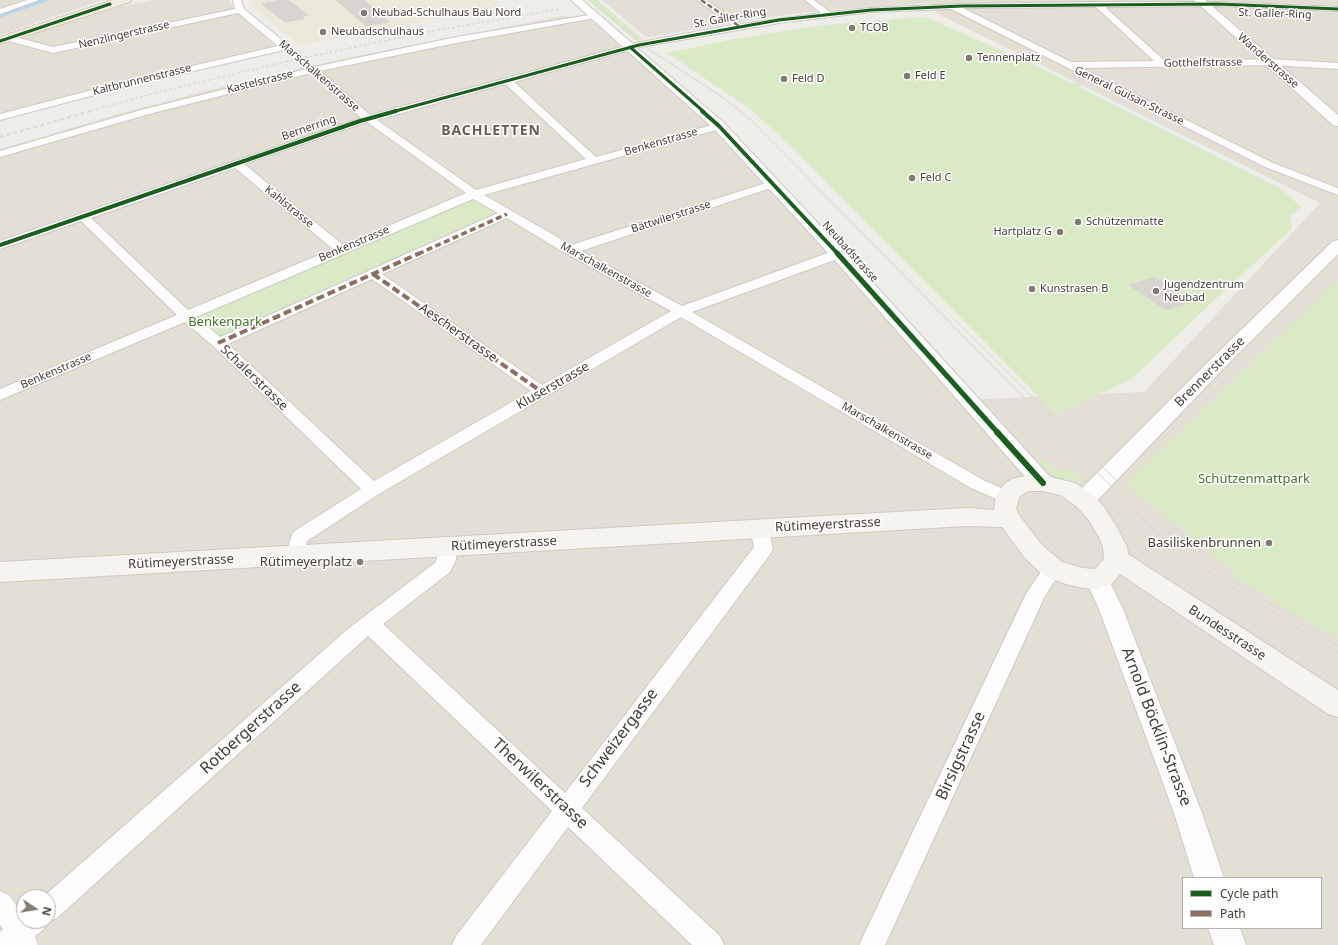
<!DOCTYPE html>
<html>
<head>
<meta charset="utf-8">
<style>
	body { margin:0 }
	#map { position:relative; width:1338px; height:945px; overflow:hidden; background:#eeede8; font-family:"Noto Sans",sans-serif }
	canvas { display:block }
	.legend { position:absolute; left:1182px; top:877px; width:140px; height:52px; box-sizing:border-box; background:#fff; border:1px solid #b4b2ae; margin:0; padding:5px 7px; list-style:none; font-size:12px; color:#443e34 }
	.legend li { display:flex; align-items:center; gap:8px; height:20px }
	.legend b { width:20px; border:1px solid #b4b2ae }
	.north { position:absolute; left:16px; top:889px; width:40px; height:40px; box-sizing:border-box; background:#fff; border:1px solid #b4b2ae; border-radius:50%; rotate:102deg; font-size:11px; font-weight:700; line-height:16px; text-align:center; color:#443e34 }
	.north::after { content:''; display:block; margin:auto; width:14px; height:18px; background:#807b73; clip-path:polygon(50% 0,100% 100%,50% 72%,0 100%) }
</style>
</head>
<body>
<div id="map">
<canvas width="1338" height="945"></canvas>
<ul class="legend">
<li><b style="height:5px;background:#1b5e20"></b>Cycle path</li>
<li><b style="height:5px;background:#8d6e63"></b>Path</li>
</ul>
<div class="north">N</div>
</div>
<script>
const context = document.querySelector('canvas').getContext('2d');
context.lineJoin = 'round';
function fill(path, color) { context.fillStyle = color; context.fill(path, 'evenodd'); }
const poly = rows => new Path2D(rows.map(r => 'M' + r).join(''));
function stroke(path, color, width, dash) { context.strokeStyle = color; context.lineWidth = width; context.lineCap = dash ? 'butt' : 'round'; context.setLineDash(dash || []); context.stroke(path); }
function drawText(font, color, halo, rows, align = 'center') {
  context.font = font + ' "Noto Sans",sans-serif'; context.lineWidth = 3; context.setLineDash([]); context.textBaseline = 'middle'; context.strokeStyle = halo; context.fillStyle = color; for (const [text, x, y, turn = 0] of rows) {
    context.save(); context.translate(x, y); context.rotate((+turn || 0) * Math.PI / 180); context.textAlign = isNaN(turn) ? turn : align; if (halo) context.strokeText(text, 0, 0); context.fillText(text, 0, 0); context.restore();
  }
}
fill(poly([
	[0,0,103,0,0,35],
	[154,0,230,0,233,8,239,14,273,44,271,48,0,116,0,45,88,15,119,7],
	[602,0,1338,0,1338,945,0,945,0,149,122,113,205,91,356,56,562,16,590,19,708,122,962,400,1144,392,1320,203,938,14,929,3,829,10,769,17,648,37,645,36],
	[1183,878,1321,878,1321,928,1183,928],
	[24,897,48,897,48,921,24,921]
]), '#e3dfd5');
fill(poly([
	[251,0,494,0,502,7,427,20,299,45,254,7]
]), '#ece8da');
fill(poly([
	[588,0,597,0,643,39,635,40],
	[925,17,1035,65,1071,83,1078,83,1082,85,1079,87,1283,190,1302,208,1295,210,1297,212,1290,214,1292,229,1209,305,1132,379,1056,414,789,144,750,109,667,53,729,40,823,25],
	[472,195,508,216,221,345,190,315],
	[1338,280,1338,639,1234,577,1236,573,1126,484],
	[1043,460,1057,469,1077,473,1083,480,1073,482,1056,478,1038,461]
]), '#daeac7');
stroke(poly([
	[0,16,46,0]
]), '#b7d5ed', 3);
const building = poly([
	[281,0,288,0,308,15,301,17,304,19,285,22,262,4,281,0],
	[336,0,364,0,389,22,366,26,336,0],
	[1153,278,1156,278,1183,296,1180,297,1189,303,1166,310,1129,285,1153,278]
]);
fill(building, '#d8d5d0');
stroke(building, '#d6d4ce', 1);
const minor = poly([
	[27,0,39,0,0,14,0,9,27,0],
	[233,0,241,0,244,9,292,48,293,50,292,52,289,53,284,50,121,88,0,120,0,114,119,83,278,46,238,13,53,53,5,40,4,38,5,36,8,35,53,47,235,9,233,0],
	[697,0,706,0,741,24,821,13,805,0,814,0,830,12,871,8,962,4,1097,2,1218,2,1338,7,1338,11,1218,6,1105,7,1165,61,1270,59,1338,63,1338,69,1270,65,1082,68,1273,163,1338,188,1338,195,1265,167,951,9,871,12,779,23,640,47,514,82,596,157,719,123,724,126,723,128,484,195,571,245,769,182,777,182,779,184,777,186,581,251,682,306,833,251,843,251,844,254,843,257,692,312,983,480,1013,493,1016,497,1013,501,1007,503,1001,501,971,488,681,317,379,494,307,541,301,561,294,563,287,561,285,556,293,532,361,489,213,346,185,322,0,400,0,389,177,315,81,221,0,249,0,241,361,118,311,73,149,114,0,157,0,151,141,110,306,69,303,66,308,63,314,67,456,37,595,14,599,16,595,18,456,43,320,71,370,115,636,43,732,25,697,0],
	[1096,7,1154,61,1071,62,963,8,1096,7],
	[505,84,586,159,476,190,377,120,505,84],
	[367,122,466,193,343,245,244,164,367,122],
	[235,168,333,249,188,310,91,218,235,168],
	[473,199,498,213,220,337,196,317,473,199],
	[507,218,565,253,671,311,542,385,382,274,507,218],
	[372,279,531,391,374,481,228,344,372,279],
	[759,522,765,524,768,529,773,548,771,553,582,808,720,936,724,945,692,945,568,827,481,945,452,945,456,936,552,811,368,636,57,918,48,922,47,921,43,930,35,936,38,945,0,945,0,932,3,929,0,925,0,891,9,895,23,914,24,913,24,921,48,921,48,897,43,897,349,628,436,562,439,547,441,542,448,540,455,542,457,547,456,560,450,572,383,624,565,793,754,547,750,529,753,524,759,522],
	[1053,562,1060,564,1062,569,1044,598,885,945,859,945,1026,594,1046,564,1053,562]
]);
const tertiary = poly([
	[571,0,582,0,724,123,844,251,1051,478,1054,483,1051,488,1043,491,1035,488,832,257,714,129,571,0],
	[1194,0,1205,0,1338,115,1338,126,1333,125,1194,0],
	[1338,240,1338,254,1225,367,1092,506,1084,508,1076,506,1073,500,1076,494,1211,359,1332,242,1338,240],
	[1097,570,1105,572,1123,609,1202,813,1224,878,1194,878,1174,813,1099,609,1085,579,1089,572,1097,570],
	[1208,928,1240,928,1246,945,1214,945,1208,928]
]);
const secondary = poly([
	[1029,475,1043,475,1075,483,1092,494,1104,507,1118,529,1127,547,1128,554,1338,690,1338,717,1328,714,1120,574,1113,583,1097,589,1083,588,1066,584,1044,576,1025,558,1002,527,967,526,0,582,0,562,967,508,994,510,996,497,1004,484,1012,479,1029,475],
	[1043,491,1060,495,1076,506,1088,519,1099,537,1103,547,1104,559,1095,569,1083,568,1062,562,1041,544,1019,515,1016,509,1020,496,1029,491,1043,491]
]);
const primary = poly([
	[113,0,131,0,130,2,0,44,0,37,113,0]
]);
stroke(minor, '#cccac5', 2);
stroke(tertiary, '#cccac5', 2);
stroke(secondary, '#cecabf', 2);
stroke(primary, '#d1cab5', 2);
fill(minor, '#fcfcfc');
fill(tertiary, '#fcfcfc');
fill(secondary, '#f6f4ee');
fill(primary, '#f1ede2');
stroke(poly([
	[590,0,651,51,724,98,753,122,1159,535,1204,569,1338,653],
	[952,317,1167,531,1210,566,1338,646]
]), '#d8d8d7', 1);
stroke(poly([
	[87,112,159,92,289,61,421,33,560,9]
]), '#d8d8d7', 1.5, [2.5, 2.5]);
stroke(poly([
	[0,137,91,111]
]), '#d8d8d7', 2, [3.5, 3.5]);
const minorBridge = poly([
	[289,50,308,66]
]);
stroke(minorBridge, '#cccac5', 10, []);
stroke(minorBridge, '#fcfcfc', 9);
stroke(poly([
	[701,0,739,26]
]), '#8d6e63', 2.5, [5.5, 2.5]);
stroke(poly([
	[418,254,507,214]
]), '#8d6e63', 3.5, [6, 3.5]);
stroke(poly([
	[373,274,542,392],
	[218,343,420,253]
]), '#8d6e63', 4, [8, 4]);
stroke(poly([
	[0,41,110,4],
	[630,47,704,112],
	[392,112,639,45,779,20,871,10,962,6,1218,4,1338,9]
]), '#1b5e20', 3);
stroke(poly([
	[702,111,719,126,838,254],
	[0,245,360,121,396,111]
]), '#1b5e20', 4);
stroke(poly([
	[837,253,998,433]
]), '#1b5e20', 5);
stroke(poly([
	[997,432,1043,483]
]), '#1b5e20', 6);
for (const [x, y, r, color] of [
	[364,13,4,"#807b73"],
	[852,28,4,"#807b73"],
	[323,32,4,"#807b73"],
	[969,58,4,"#807b73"],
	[907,76,4,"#807b73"],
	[784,79,4,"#807b73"],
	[912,178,4,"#807b73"],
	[1078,222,4,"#807b73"],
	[1060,232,4,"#807b73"],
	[1032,289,4,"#807b73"],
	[1156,291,4,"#807b73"],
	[1269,543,4,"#807b73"],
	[360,562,4,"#807b73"]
]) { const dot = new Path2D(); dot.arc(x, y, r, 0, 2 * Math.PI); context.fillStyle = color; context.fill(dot); stroke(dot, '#fff', 1.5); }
drawText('11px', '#443e34', '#fff', [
	["Neubad-Schulhaus Bau Nord",372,13],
	["TCOB",860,28],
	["Neubadschulhaus",331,32],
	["Tennenplatz",977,58],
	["Feld E",915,76],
	["Feld D",792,79],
	["Feld C",920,178],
	["Schützenmatte",1086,222],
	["Hartplatz G",1052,232,"right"],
	["Jugendzentrum",1164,285],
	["Neubad",1164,298],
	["Kunstrasen B",1040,289]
], 'left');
drawText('11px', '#443e34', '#fff', [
	["St. Galler-Ring",1275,14,2],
	["St. Galler-Ring",730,18,-10],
	["Nenzlingerstrasse",124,35,-13],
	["Wanderstrasse",1268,61,41],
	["Gotthelfstrasse",1203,63,-1],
	["Marschalkenstrasse",319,76,41],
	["Kaltbrunnenstrasse",142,80,-14],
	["Kastelstrasse",260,82,-14],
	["General Guisan-Strasse",1129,96,26],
	["Bernerring",309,128,-19],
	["Benkenstrasse",661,142,-16],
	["Kahlstrasse",289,207,39],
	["Bättwilerstrasse",671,217,-18],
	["Benkenstrasse",354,244,-23],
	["Neubadstrasse",850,252,48],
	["Marschalkenstrasse",606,270,29],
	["Benkenstrasse",56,371,-23],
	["Marschalkenstrasse",887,431,30]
]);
drawText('13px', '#427528', '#fff', [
	["Benkenpark",225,322],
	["Schützenmattpark",1254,479]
]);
drawText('13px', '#443e34', '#fff', [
	["Aescherstrasse",458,333,35],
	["Brennerstrasse",1210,372,-45],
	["Schalerstrasse",254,378,44],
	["Kluserstrasse",553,386,-30],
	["Rütimeyerstrasse",828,525,-3],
	["Rütimeyerstrasse",504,544,-3],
	["Rütimeyerstrasse",181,562,-3],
	["Bundesstrasse",1227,633,33]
]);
drawText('13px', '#443e34', '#fff', [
	["Basiliskenbrunnen",1261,543],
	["Rütimeyerplatz",352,562]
], 'right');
context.letterSpacing = '1px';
drawText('bold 14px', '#675d4b', '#fff', [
	["BACHLETTEN",491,131]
]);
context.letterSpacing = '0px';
drawText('16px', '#443e34', '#fff', [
	["Arnold Böcklin-Strasse",1156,727,69],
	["Rotbergerstrasse",251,728,-42],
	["Schweizergasse",619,738,-53],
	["Birsigstrasse",961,756,-65],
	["Therwilerstrasse",540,784,43]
]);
</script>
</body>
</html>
